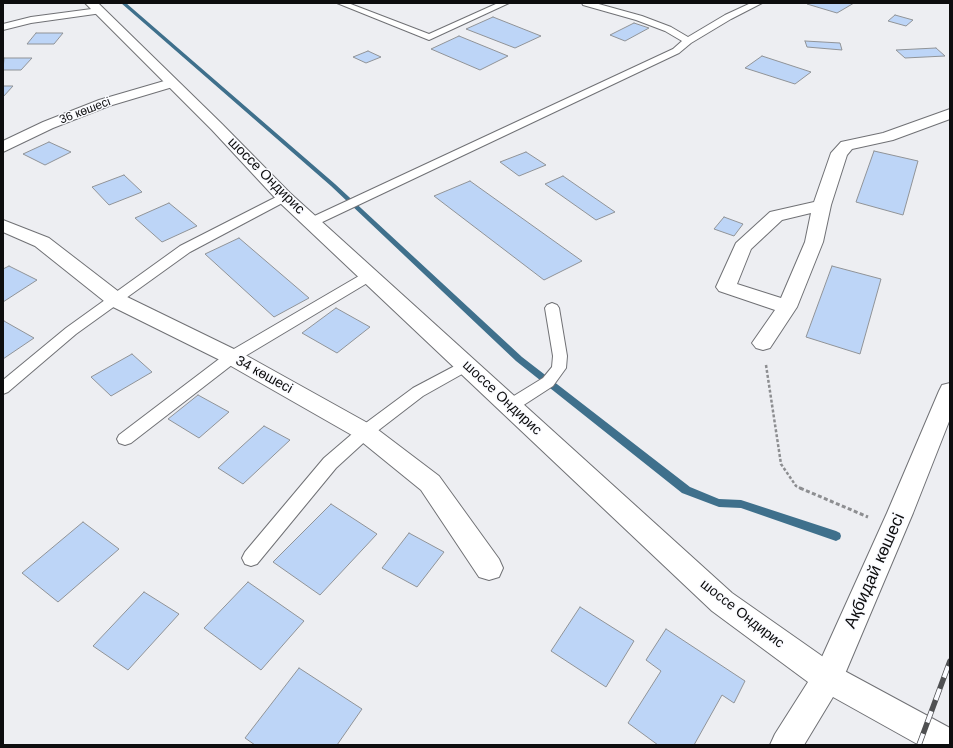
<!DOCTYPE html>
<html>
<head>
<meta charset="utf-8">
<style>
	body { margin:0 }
	#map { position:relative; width:953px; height:748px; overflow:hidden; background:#edeef2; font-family:Arial,sans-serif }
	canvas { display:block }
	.frame { position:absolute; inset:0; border:4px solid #0d0d0e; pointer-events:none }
</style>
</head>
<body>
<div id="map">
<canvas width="953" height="748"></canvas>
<div class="frame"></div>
</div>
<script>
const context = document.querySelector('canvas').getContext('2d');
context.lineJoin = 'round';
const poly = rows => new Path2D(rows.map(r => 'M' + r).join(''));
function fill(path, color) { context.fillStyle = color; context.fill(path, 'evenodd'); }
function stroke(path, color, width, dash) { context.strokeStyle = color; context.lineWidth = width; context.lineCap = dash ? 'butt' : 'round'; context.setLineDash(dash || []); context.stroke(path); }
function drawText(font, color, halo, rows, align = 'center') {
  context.font = font + ' Arial,sans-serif'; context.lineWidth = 3; context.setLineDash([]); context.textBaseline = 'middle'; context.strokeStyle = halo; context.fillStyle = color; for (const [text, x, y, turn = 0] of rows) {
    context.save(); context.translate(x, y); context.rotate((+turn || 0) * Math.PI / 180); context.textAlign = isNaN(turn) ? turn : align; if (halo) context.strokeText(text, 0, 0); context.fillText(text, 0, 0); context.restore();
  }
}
fill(poly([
	[121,3,126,3,335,184,522,357,690,487,719,499,741,500,836,531,840,533,841,536,840,539,836,541,741,508,719,507,682,493,516,361,331,186,121,3]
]), '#3f708c');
const building = poly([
	[809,3,854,3,837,13,807,4,809,3],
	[895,15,913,20,906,26,888,21,895,15],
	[493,17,541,36,515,48,466,29,493,17],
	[634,23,649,28,625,41,610,35,634,23],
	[36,33,63,33,54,44,27,44,36,33],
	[459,36,508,56,480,70,431,49,459,36],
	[805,41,840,43,842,50,807,47,805,41],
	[936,48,945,56,905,58,896,50,936,48],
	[368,51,381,57,366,63,353,57,368,51],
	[762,56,811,72,795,84,745,68,762,56],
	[4,58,32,58,21,70,3,70,4,58],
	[3,86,13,86,3,97,3,86],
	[49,142,71,152,45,165,23,154,49,142],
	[874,151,918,161,903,215,856,202,874,151],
	[526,152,546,165,519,176,500,162,526,152],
	[124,175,142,192,109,205,92,187,124,175],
	[563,176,615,212,596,220,545,184,563,176],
	[470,181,582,261,544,280,434,196,470,181],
	[169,203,197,226,162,242,135,218,169,203],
	[724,217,743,224,734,236,714,229,724,217],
	[239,238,309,298,274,317,205,254,239,238],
	[9,266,37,280,3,302,3,269,9,266],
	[832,266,881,279,860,354,806,337,832,266],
	[336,308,370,327,337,353,302,333,336,308],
	[4,321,34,338,3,359,3,322,4,321],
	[132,354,152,372,111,396,91,377,132,354],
	[198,395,229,412,199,438,168,419,198,395],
	[264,426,290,440,243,484,218,468,264,426],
	[331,504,377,534,320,595,273,562,331,504],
	[83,522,119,549,58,602,22,573,83,522],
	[409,533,444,552,417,587,382,568,409,533],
	[248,582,304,621,261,670,204,628,248,582],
	[144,592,179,614,128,670,93,646,144,592],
	[580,607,634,641,606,687,551,651,580,607],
	[666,629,745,681,734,703,722,695,694,745,658,745,628,723,661,671,646,660,666,629],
	[299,668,362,709,337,745,255,745,245,738,299,668]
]);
fill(building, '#bdd5f7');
stroke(building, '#909397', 1);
const lane = poly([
	[337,3,348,3,429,34,498,3,509,3,429,40,337,3],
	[582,3,595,3,642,16,671,27,688,37,725,15,751,3,762,3,731,19,691,43,679,53,316,225,308,225,306,222,308,219,673,49,682,41,665,31,636,20,583,5,582,3],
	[99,8,103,11,102,13,31,23,3,30,3,24,31,17,99,8],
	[284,193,288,194,290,197,288,200,190,252,76,334,8,392,3,394,3,380,66,328,180,246,284,193],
	[369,272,374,273,376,276,374,279,237,361,131,443,125,445,119,443,117,439,119,435,227,353,364,273,369,272],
	[552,303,557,305,559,308,567,356,566,368,553,386,516,410,510,412,504,410,502,406,504,402,543,378,552,367,553,356,545,308,547,305,552,303],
	[466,360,471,361,473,365,471,369,423,396,371,436,336,468,257,564,251,566,245,564,242,558,245,552,324,458,359,428,413,388,466,360]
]);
const street = poly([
	[171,79,176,80,178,83,176,86,109,106,53,128,3,152,3,141,43,122,99,100,171,79],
	[950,109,950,119,893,140,852,149,847,155,831,205,823,242,797,307,770,348,763,350,756,348,752,343,775,310,719,291,716,287,736,243,770,212,814,202,831,153,841,142,883,133,950,109],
	[811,213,805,242,781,298,737,284,751,249,782,220,811,213],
	[3,220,49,238,123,295,240,352,373,426,439,476,499,559,503,568,499,577,489,580,479,577,421,490,357,438,224,362,109,305,35,246,3,232,3,220],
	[950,383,950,419,913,513,839,688,828,693,817,688,813,678,817,668,887,513,939,391,942,385,950,383]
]);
const secondary = poly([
	[85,3,98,3,222,124,290,193,732,593,839,668,950,728,950,745,919,745,833,697,804,745,770,745,775,734,808,682,712,611,278,201,212,130,85,3]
]);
stroke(lane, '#707175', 2);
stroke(street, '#707175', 2);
stroke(secondary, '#707175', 2);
stroke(poly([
	[766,365,781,464,796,486,802,489]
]), '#8d8e91', 2.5, [3, 2]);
stroke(poly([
	[800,488,868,517]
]), '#8d8e91', 3, [4, 2.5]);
fill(lane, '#fff');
fill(street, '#fff');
fill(secondary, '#fff');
const rail = poly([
	[919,745,950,661]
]);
stroke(rail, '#4f5052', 5.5);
stroke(rail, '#fafbff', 4, [12]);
drawText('12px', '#0d0d0e', '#fafbff', [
	["36 көшесі",85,111,-21]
]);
drawText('14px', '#0d0d0e', '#fafbff', [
	["шоссе Ондирис",266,176,45],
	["34 көшесі",264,375,29],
	["шоссе Ондирис",502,398,43],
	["шоссе Ондирис",742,614,38]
]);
drawText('17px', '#0d0d0e', '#fafbff', [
	["Ақбидай көшесі",875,571,-66]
]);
</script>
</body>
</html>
